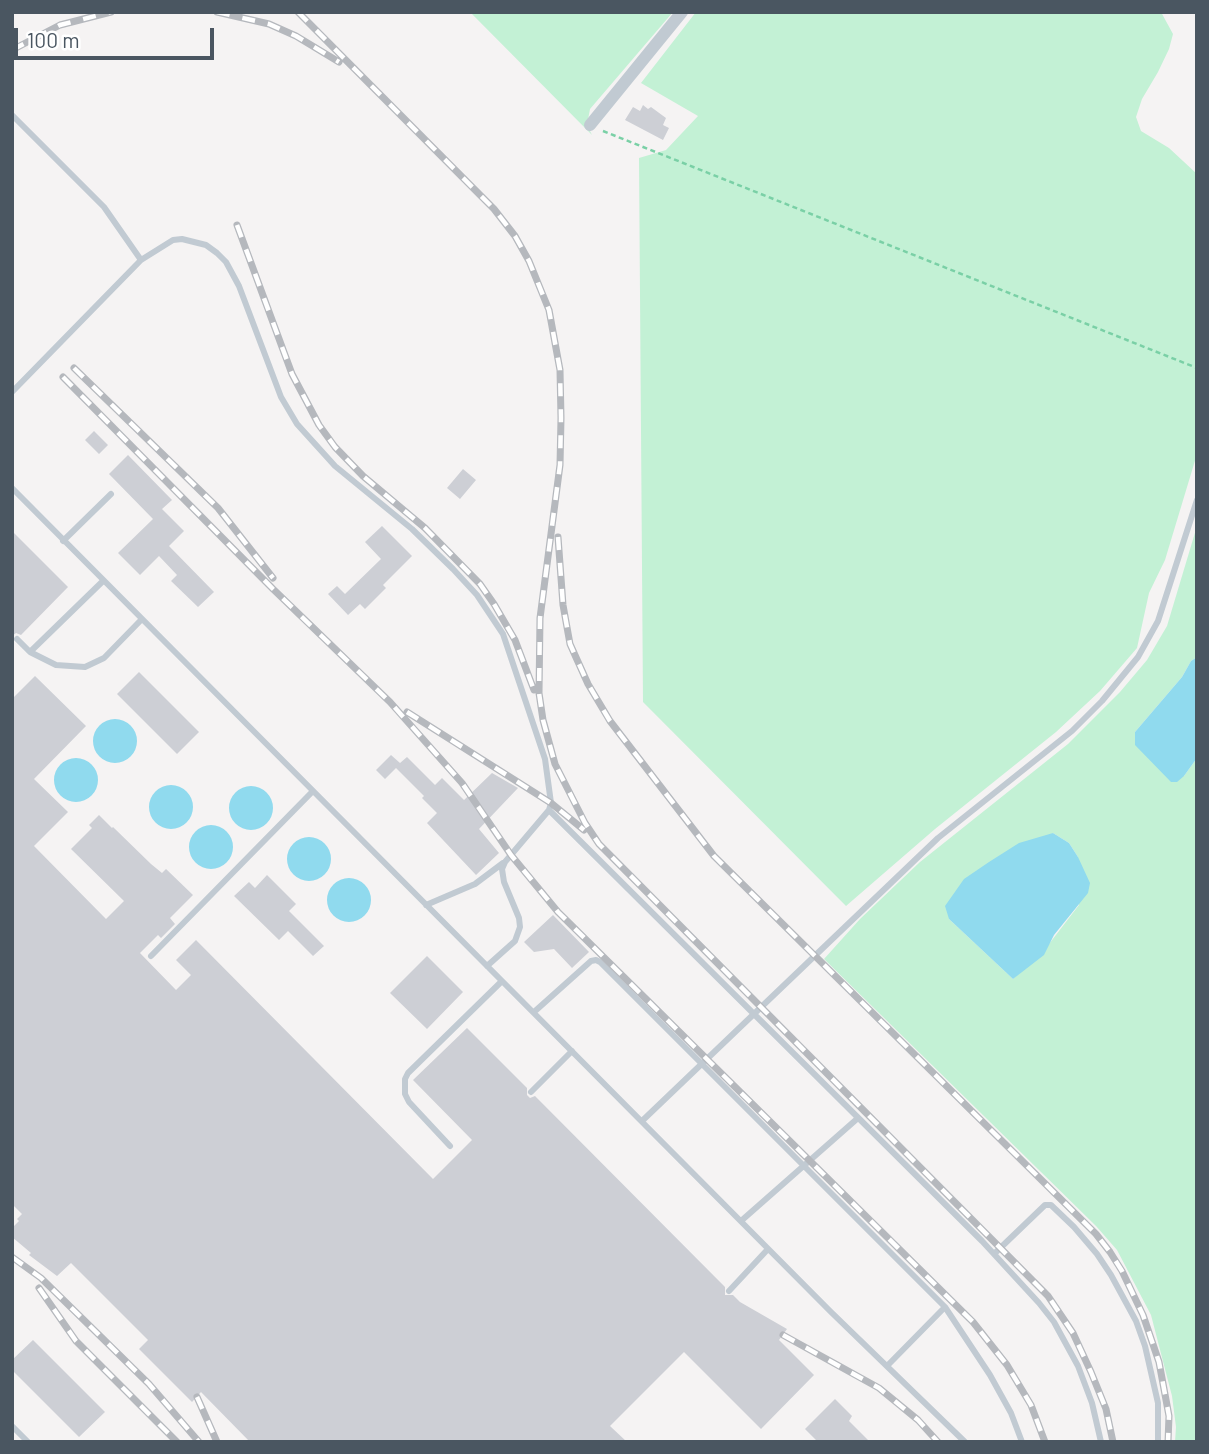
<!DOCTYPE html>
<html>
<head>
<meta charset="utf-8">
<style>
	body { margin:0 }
	#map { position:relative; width:1209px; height:1454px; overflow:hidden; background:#f5f3f3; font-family:Barlow,sans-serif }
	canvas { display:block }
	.frame { position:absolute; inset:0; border:14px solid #4a5661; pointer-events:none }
	.scale { position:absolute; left:14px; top:28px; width:200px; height:32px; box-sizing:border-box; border:4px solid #4a5661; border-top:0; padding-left:9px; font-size:21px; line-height:24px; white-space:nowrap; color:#4a5661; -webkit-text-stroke:5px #fff; paint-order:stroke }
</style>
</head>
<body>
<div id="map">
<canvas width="1209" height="1454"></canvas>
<div class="frame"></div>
<div class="scale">100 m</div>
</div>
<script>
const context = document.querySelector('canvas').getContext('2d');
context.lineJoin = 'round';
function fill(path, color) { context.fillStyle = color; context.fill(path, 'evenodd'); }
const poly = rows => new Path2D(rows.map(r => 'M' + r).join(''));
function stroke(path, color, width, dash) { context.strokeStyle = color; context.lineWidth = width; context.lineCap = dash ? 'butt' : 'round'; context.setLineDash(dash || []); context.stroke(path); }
fill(poly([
	[470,12,673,12,590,109,587,125,592,135],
	[696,12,1161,12,1173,34,1169,49,1158,72,1142,99,1136,117,1141,131,1169,148,1197,174,1197,454,1165,560,1149,593,1137,648,1100,691,1056,732,935,829,846,906,643,702,639,158,666,150,698,116,641,83],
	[1197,526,1197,657,1191,661,1182,677,1135,732,1184,776,1197,758,1197,1442,1175,1442,1176,1427,1172,1396,1151,1315,1117,1250,1096,1226,824,959,860,919,920,862,1068,744,1120,692,1147,660,1167,626],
	[1053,833,1069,843,1078,857,1079,905,1049,944,1013,979,949,919]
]), '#c3f1d5');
fill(poly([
	[1197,657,1197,758,1184,776,1177,782,1171,782,1135,745,1135,732,1182,677,1191,661],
	'93 741a22 22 0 1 1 44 0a22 22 0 1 1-44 0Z',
	'54 780a22 22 0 1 1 44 0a22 22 0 1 1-44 0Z',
	'149 807a22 22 0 1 1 44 0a22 22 0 1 1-44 0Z',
	'229 808a22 22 0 1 1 44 0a22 22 0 1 1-44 0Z',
	'189 847a22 22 0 1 1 44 0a22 22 0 1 1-44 0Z',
	[1053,833,1069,843,1078,857,1090,883,1088,893,1054,935,1044,955,1013,979,949,919,945,906,964,879,989,862,1019,843],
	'287 859a22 22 0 1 1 44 0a22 22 0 1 1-44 0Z',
	'327 900a22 22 0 1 1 44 0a22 22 0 1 1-44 0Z'
]), '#90daee');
fill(poly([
	[643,105,648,109,651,107,666,118,663,125,669,128,663,140,625,120,633,107,640,111],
	[94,431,108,445,99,454,85,440],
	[128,455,172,500,162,509,184,531,169,546,214,592,198,607,171,581,177,575,159,556,140,575,118,553,153,519,109,474],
	[463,469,476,480,460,499,447,488],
	[382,526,412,556,383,585,386,588,365,609,360,604,348,615,328,594,337,586,345,594,381,559,365,542],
	[12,531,68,587,21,635,16,633,12,636],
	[139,672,199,732,177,754,117,694],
	[35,676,86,726,34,779,68,812,34,846,106,919,124,901,71,849,92,828,89,825,99,815,112,828,113,827,151,864,162,873,166,869,193,895,170,918,175,924,161,938,158,935,140,953,176,990,191,975,176,960,196,940,433,1179,472,1140,413,1080,467,1028,527,1088,527,1095,530,1098,535,1096,725,1287,725,1295,733,1295,740,1302,787,1329,779,1340,814,1375,761,1429,684,1352,610,1426,627,1442,250,1442,201,1392,192,1402,139,1349,148,1340,71,1263,57,1276,29,1255,31,1253,12,1237,12,1228,19,1221,17,1219,22,1214,12,1204,12,699],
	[391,755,400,763,407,757,435,785,442,778,464,800,492,773,518,788,479,829,499,853,476,875,427,823,437,813,422,798,424,796,396,768,385,779,376,770],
	[267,875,296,904,289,911,324,946,313,956,288,931,279,940,234,896,249,882,255,888],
	[553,915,589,952,572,968,554,949,534,952,524,942],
	[427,956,463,992,427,1029,390,993],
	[33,1340,105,1412,79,1437,12,1370,12,1360],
	[835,1399,852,1416,849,1421,870,1442,818,1442,805,1429]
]), '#cdcfd5');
stroke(poly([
	[603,131,1197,368]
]), '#7ad0a6', 2.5, [5, 3.5]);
stroke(poly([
	[12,115,104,207,141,260,12,392],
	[141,260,173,240,182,239,206,245,217,253,226,262,239,286,281,397,297,424,335,466,412,529,453,569,477,595,503,634,545,759,551,803,549,810,505,862,502,869,504,882,519,918,520,927,515,941,487,966],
	[12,488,831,1312,965,1442],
	[63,541,111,494],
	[17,639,30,652,56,665,85,667,104,658,141,620],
	[30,652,103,581],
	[549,810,982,1241,1039,1303,1054,1322,1078,1366,1092,1403,1101,1442],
	[426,905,475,884,503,863],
	[151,956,312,792],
	[534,1012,591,961,596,960,600,962,945,1307,887,1366],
	[531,1092,572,1051],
	[642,1121,938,838,1072,731,1102,701,1138,657,1158,621,1197,500],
	[450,1146,409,1102,405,1094,405,1079,408,1073,502,981],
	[741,1221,858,1118],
	[994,1254,1045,1205,1051,1205,1074,1227,1097,1254,1111,1275,1136,1321,1145,1346,1158,1403,1158,1442],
	[729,1291,768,1249],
	[945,1307,990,1375,1011,1413,1022,1442],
	[12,1426,28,1442]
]), '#c1cad2', 6);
stroke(poly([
	[590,125,682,12]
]), '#c1cad2', 12);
const rail = poly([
	[217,12,269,24,296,36,339,62],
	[298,12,494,209,515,236,529,261,549,310,560,370,561,418,560,465,540,618,539,693,543,720,555,764,585,823,599,844,1048,1296,1073,1333,1091,1372,1106,1409,1113,1442],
	[12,50,60,25,111,12],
	[237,225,292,374,319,425,335,447,363,476,425,528,480,584,494,604,515,640,534,690],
	[74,368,218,508,273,578],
	[63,377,273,589,390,702,462,783,511,855,558,912,973,1322,1007,1365,1031,1405,1045,1442],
	[558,537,563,605,570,644,588,684,610,721,714,856,1096,1234,1110,1252,1122,1271,1143,1315,1159,1362,1169,1416,1168,1442],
	[407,712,551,803,584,830],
	[12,1257,41,1278,149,1384,199,1442],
	[39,1288,76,1341,177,1442],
	[783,1335,879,1388,918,1420,938,1442],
	[197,1397,217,1442]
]);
stroke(rail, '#b5b8bd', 7);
stroke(rail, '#fff', 4.5, [13]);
</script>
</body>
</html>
